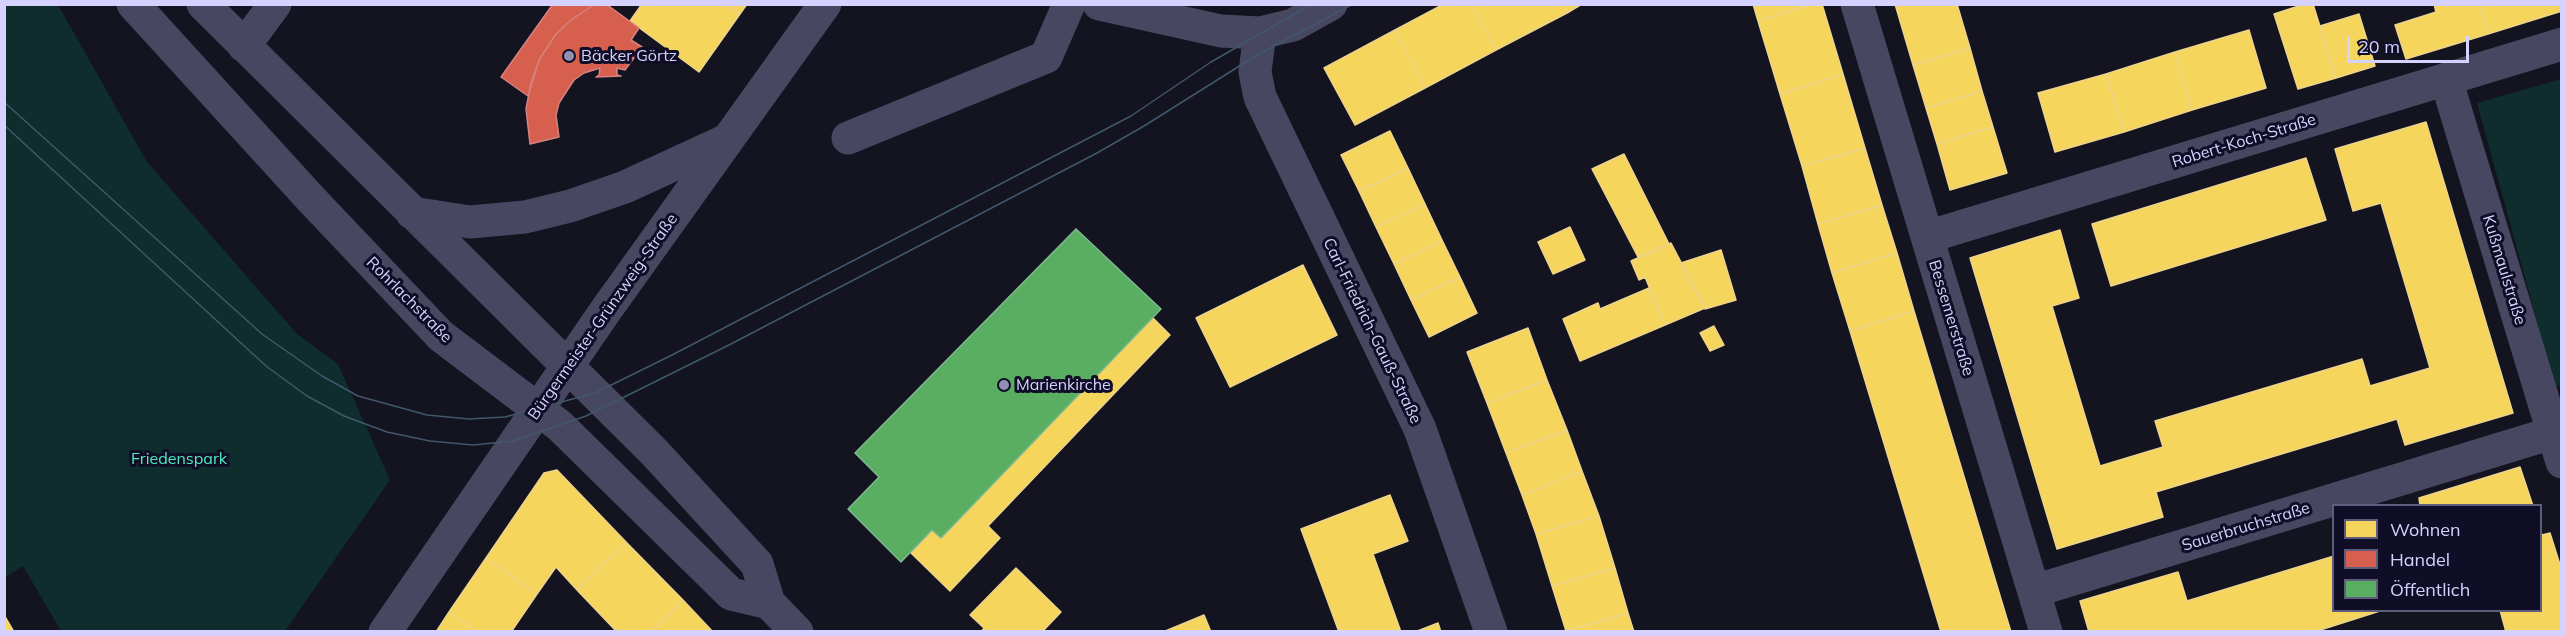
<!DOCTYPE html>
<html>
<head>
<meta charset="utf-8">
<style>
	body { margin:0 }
	#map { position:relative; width:2566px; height:636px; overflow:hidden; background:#141320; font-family:Mulish,sans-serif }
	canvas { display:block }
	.frame { position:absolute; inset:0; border:6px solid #d6d2ff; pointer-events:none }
	.legend { position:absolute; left:2332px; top:504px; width:210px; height:108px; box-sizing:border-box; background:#100d26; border:2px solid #5f5c7d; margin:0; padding:8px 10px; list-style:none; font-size:18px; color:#d6d2ff }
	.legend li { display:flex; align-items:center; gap:12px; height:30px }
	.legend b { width:30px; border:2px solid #5f5c7d }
	.scale { position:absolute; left:2347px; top:36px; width:122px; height:27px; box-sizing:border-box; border:3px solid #d6d2ff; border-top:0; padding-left:8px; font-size:18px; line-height:21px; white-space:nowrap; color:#d6d2ff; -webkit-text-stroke:4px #100d26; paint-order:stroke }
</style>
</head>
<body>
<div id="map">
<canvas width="2566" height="636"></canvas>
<div class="frame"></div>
<ul class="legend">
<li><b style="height:16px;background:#f6d55c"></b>Wohnen</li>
<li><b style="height:16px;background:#d6604d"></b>Handel</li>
<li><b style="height:16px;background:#5aae61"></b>Öffentlich</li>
</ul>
<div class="scale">20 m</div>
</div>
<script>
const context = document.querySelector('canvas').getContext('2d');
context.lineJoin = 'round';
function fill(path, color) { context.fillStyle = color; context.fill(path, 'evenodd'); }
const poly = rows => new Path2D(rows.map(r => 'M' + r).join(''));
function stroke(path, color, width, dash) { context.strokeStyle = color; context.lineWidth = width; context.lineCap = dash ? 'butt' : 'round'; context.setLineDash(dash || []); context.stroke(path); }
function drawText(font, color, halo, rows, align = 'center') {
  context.font = font + ' Mulish,sans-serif'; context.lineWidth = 6; context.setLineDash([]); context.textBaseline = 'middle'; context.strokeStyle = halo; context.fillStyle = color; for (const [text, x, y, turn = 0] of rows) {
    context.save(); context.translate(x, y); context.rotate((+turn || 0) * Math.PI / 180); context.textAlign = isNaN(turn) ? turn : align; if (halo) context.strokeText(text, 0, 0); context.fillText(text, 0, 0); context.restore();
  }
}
fill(poly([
	[5,4,58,5,147,162,297,334,338,364,390,480,285,631,61,631,23,566,5,577],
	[2561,79,2561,385,2555,387,2477,103]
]), '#102d2d');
const homes = poly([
	[642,4,726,4,740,14,699,72,630,21,642,4],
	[726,4,747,4,740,14,726,4],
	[1444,4,1472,4,1496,50,1425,88,1395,30,1444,4],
	[1472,4,1562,4,1567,13,1496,50,1472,4],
	[1562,4,1582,4,1567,13,1562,4],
	[1753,4,1812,4,1758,21,1753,4],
	[1812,4,1822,4,1843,74,1780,94,1758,21,1812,4],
	[1895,4,1957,4,1970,48,1913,65,1895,4],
	[2305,4,2313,4,2336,78,2298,89,2274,14,2305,4],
	[2434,4,2479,4,2488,34,2406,59,2395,25,2436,12,2434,4],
	[2479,4,2562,4,2562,11,2488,34,2479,4],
	[2359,14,2375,66,2336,78,2320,26,2359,14],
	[1395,30,1425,88,1355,125,1324,68,1395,30],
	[2249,30,2266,88,2192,110,2175,52,2249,30],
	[1970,48,1982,91,1926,108,1913,65,1970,48],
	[2175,52,2192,110,2124,132,2106,74,2175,52],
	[1843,74,1865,148,1802,166,1780,94,1843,74],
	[2106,74,2124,132,2055,152,2038,93,2106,74],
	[1982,91,1993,127,1937,144,1926,108,1982,91],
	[2426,122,2513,413,2405,445,2397,419,2156,492,2163,517,2057,549,1970,258,2060,230,2079,298,2052,306,2100,466,2163,447,2155,421,2362,359,2370,386,2430,368,2381,203,2353,211,2335,149,2426,122],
	[1993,127,2007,173,1950,190,1937,144,1993,127],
	[1390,131,1408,168,1359,191,1341,155,1390,131],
	[1865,148,1882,205,1818,224,1802,166,1865,148],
	[1624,154,1669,244,1638,257,1592,169,1624,154],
	[2306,158,2326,220,2111,286,2092,224,2306,158],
	[1408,168,1425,204,1376,227,1359,191,1408,168],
	[1425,204,1442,240,1394,264,1376,227,1425,204],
	[1882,205,1897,253,1832,273,1818,224,1882,205],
	[1570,227,1585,260,1553,274,1538,242,1570,227],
	[1442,240,1460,277,1411,300,1394,264,1442,240],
	[1671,243,1705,308,1665,325,1645,277,1639,280,1631,261,1671,243],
	[1721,250,1736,300,1705,309,1681,263,1721,250],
	[1897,253,1914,311,1850,331,1832,273,1897,253],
	[1303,265,1337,335,1230,387,1196,318,1303,265],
	[1460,277,1477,313,1429,337,1411,300,1460,277],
	[1649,288,1665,325,1580,361,1563,319,1598,303,1600,309,1649,288],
	[1914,311,2011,632,1941,632,1850,331,1914,311],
	[1152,317,1170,335,988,526,1000,538,950,591,911,553,932,530,941,538,1152,317],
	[1714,326,1724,345,1710,351,1700,333,1714,326],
	[1528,328,1547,380,1487,403,1467,352,1528,328],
	[1547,380,1567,430,1506,453,1487,403,1547,380],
	[1567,430,1582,471,1522,495,1506,453,1567,430],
	[2520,467,2533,506,2420,506,2419,498,2520,467],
	[557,470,626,542,577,590,556,567,537,594,486,558,544,473,557,470],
	[1582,471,1599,516,1536,534,1522,495,1582,471],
	[1390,495,1408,541,1373,554,1401,632,1339,632,1301,529,1390,495],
	[1599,516,1615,568,1552,586,1536,534,1599,516],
	[2540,530,2542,535,2550,533,2562,571,2562,632,2506,632,2500,610,2540,610,2540,530],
	[626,542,683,600,651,632,617,632,577,590,626,542],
	[2334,556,2334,610,2383,610,2314,632,2089,632,2080,601,2178,572,2187,601,2334,556],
	[486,558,537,594,511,632,477,632,449,612,486,558],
	[1016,568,1061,612,1042,632,981,632,984,628,970,615,1016,568],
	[1615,568,1628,613,1566,631,1552,586,1615,568],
	[683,600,713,632,651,632,683,600],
	[449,612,477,632,436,632,449,612],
	[1628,613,1634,632,1566,631,1628,613],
	[4,615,14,632,4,632,4,615],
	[1204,615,1211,632,1163,632,1204,615],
	[1438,623,1441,632,1415,632,1438,623]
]);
fill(homes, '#f6d55c');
stroke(homes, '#ecd48d', 1.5);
const shops = poly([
	[553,4,595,4,571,20,556,34,539,60,528,96,501,77,553,4],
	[606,4,639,28,631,40,642,47,625,70,617,68,617,75,621,76,596,77,599,75,600,68,584,73,574,80,559,103,556,115,559,137,530,144,526,109,531,83,539,60,556,34,571,20,595,4,606,4]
]);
fill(shops, '#d6604d');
stroke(shops, '#d68282', 1.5);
const public = poly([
	[1076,229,1161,309,941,538,932,530,901,562,848,509,879,477,855,453,1076,229]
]);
fill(public, '#5aae61');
stroke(public, '#7fb990', 1.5);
stroke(poly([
	[133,4,311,199,441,336,560,426,731,594,769,603],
	[203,4,654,452,757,564,769,603,797,632],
	[1099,4,1221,31,1260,33,1293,25,1331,4],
	[1857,4,2046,632],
	[1260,33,1255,72,1260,97,1420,429,1491,632],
	[244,46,275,4],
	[2446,79,2562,462],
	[848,138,1046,57,1069,4],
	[412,213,470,222,525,217,570,206,625,187,725,141],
	[1927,237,2562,44],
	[2034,591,2562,430],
	[385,632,606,310,825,4]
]), '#474761', 33);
stroke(poly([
	[4,102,262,334,322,376,358,396,427,415,469,419,505,417,595,393,672,355,1131,116,1211,62,1312,4],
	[4,125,266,366,307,396,344,416,387,432,430,441,473,445,513,441,586,416,729,345,1097,153,1144,126,1257,55,1353,4]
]), '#40586a', 1.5);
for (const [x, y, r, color] of [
	[569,56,6,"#928fb1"],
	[1004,385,6,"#928fb1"]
]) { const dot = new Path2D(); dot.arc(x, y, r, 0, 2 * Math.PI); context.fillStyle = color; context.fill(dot); stroke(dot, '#100d26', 2); }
drawText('16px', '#d6d2ff', '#100d26', [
	["Bäcker Görtz",581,56],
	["Marienkirche",1016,385]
], 'left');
drawText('16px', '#d6d2ff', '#100d26', [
	["Robert-Koch-Straße",2244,141,-17],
	["Kußmaulstraße",2504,270,73],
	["Rohrlachstraße",409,300,45],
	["Bürgermeister-Grünzweig-Straße",603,317,-55],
	["Bessemerstraße",1951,318,73],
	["Carl-Friedrich-Gauß-Straße",1372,331,64],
	["Sauerbruchstraße",2246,527,-17]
]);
drawText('16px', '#53eac0', '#100d26', [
	["Friedenspark",179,459]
]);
</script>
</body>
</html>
